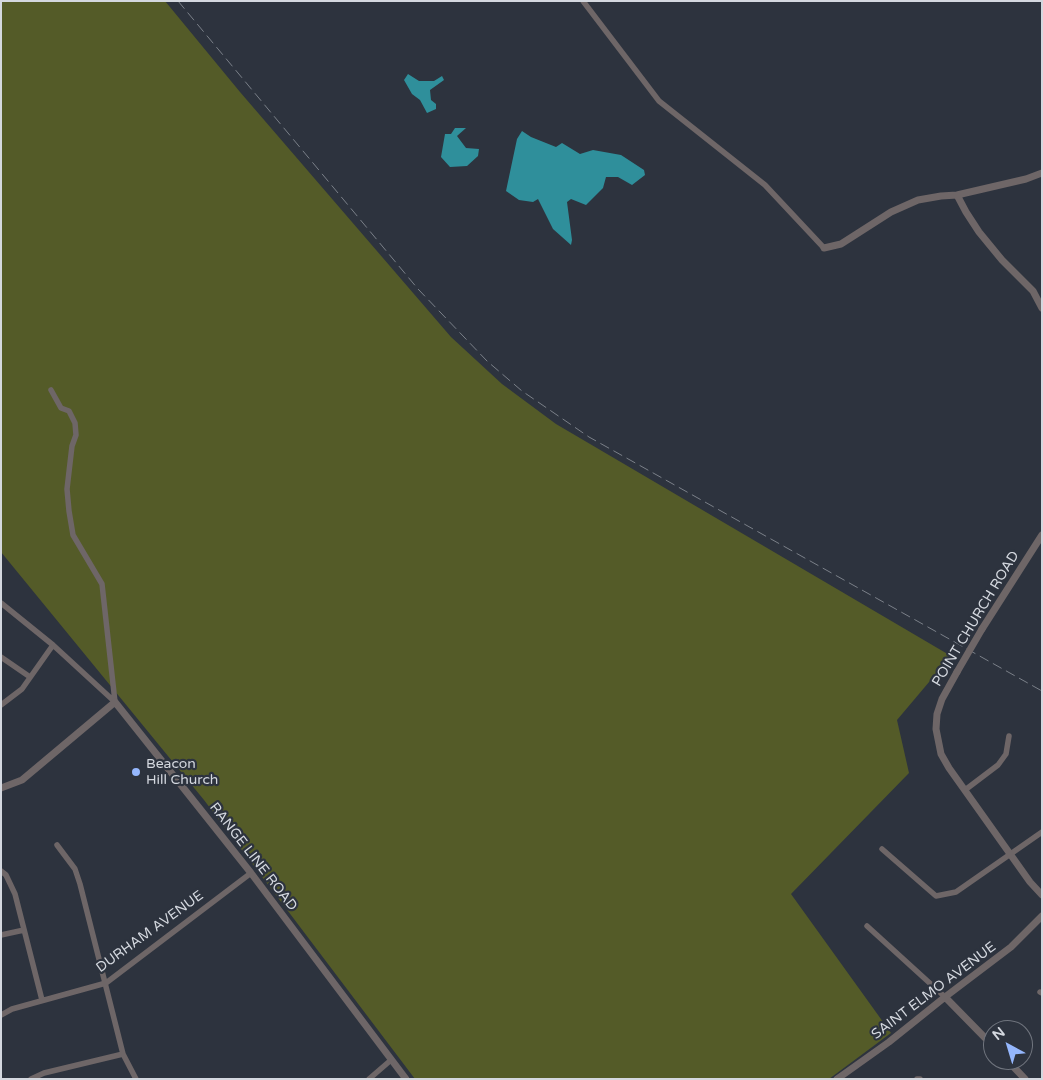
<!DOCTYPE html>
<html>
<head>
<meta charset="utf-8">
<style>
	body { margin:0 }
	#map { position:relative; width:1043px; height:1080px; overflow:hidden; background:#2d333e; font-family:"Varela Round",sans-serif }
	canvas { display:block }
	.frame { position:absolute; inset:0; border:2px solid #d4d8df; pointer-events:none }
	.north { position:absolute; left:983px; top:1020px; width:50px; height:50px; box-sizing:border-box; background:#2d333e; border:1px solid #70757e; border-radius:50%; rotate:321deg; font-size:14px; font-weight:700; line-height:20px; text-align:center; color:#d4d8df }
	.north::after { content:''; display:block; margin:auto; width:18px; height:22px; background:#95b7fd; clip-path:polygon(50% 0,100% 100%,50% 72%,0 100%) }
</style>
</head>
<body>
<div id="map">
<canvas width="1043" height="1080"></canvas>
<div class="frame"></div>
<div class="north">N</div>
</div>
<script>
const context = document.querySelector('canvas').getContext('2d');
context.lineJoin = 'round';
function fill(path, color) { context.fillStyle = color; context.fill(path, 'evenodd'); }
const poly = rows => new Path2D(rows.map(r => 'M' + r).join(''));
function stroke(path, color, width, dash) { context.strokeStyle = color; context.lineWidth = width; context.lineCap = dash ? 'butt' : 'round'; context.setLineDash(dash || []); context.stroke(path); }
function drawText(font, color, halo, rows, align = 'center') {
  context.font = font + ' "Varela Round",sans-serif'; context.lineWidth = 4.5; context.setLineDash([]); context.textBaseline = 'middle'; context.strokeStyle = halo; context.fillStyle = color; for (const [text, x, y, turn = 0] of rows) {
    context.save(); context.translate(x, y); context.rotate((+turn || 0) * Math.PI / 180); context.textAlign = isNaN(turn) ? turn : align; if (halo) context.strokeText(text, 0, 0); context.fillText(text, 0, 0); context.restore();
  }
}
fill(poly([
	[1,1,165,1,240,92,451,337,502,384,556,424,951,656,897,720,909,773,791,894,891,1033,829,1079,415,1079,204,800,1,552]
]), '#545b28');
fill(poly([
	[408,74,419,81,434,81,442,76,444,80,430,90,431,100,436,104,436,109,427,113,420,100,412,94,404,80],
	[455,128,466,128,457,136,466,148,479,149,478,156,467,166,450,167,441,157,445,134,451,134],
	[522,131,531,137,556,147,562,143,580,154,593,150,621,155,644,170,645,175,632,185,618,177,606,177,603,188,586,205,571,199,567,202,572,240,571,245,553,229,538,199,533,202,519,200,506,191,517,139]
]), '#2f8f9b');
stroke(poly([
	[583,1,659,101,765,185,824,248],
	[51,390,61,408,69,411,75,423,76,435,72,446,67,489,69,511,73,535,102,584,115,702],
	[1,603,53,645,115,702],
	[1,657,30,677],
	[1,705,22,689,53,645],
	[965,790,998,765,1006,754,1009,736],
	[57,845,75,869,80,884,123,1054,136,1079],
	[882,849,936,896,956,892,1042,832],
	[1,871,6,875,15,894,42,1000],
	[867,926,945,997],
	[1,935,24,930],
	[1040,992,1042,993],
	[1,1015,12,1009,106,983,251,873],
	[31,1079,44,1073,123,1054],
	[369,1079,391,1060],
	[917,1079,920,1079]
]), '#6e6667', 5.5);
stroke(poly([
	[957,195,966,212,979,232,1002,260,1033,291,1042,308],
	[824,248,841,244,891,212,918,200,941,196,957,195,1026,179,1042,173],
	[982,629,1042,535],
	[957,672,942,699,937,714,936,729,941,754,949,768,1030,882,1042,895],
	[1,788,22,780,115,702,251,873,406,1079],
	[945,997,993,1046],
	[1007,1060,1025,1079],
	[837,1079,889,1042,945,997,1011,947,1042,916]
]), '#6e6667', 7);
stroke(poly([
	[178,1,418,289,487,361,522,391,589,437,1042,691]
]), '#7b8089', 1, [10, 5]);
stroke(poly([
	[957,672,982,629]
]), '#6e6667', 7);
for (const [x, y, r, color] of [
	[136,772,5,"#95b7fd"]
]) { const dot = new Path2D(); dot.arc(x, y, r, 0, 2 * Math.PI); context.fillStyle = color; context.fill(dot); stroke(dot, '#2d333e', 2); }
drawText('14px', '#d4d8df', '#2d333e', [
	["POINT CHURCH ROAD",976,619,-59],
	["RANGE LINE ROAD",253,857,52],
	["DURHAM AVENUE",150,932,-36],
	["SAINT ELMO AVENUE",934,991,-37]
]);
drawText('14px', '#d4d8df', '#2d333e', [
	["Beacon",146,764],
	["Hill Church",146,780]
], 'left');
</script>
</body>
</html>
